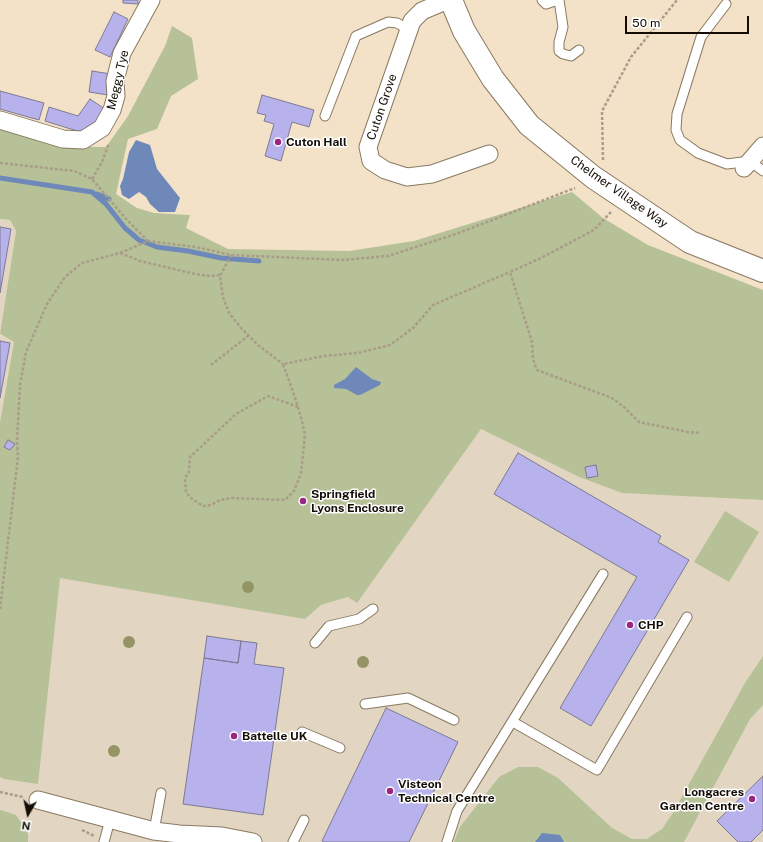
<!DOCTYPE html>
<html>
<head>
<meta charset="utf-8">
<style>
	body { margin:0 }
	#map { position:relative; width:763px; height:842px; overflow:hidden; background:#f3e2c8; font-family:"Public Sans",sans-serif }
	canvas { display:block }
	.north { position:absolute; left:8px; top:794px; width:40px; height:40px; -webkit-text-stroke:3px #fff; paint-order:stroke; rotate:189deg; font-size:11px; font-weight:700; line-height:16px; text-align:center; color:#130d05 }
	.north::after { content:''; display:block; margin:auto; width:14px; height:18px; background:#130d05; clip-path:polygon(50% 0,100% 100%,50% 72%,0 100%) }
	.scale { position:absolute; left:625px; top:16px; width:124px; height:18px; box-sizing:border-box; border:2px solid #130d05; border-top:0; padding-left:5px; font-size:12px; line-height:14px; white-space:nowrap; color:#130d05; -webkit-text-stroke:3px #fff; paint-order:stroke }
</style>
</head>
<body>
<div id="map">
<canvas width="763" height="842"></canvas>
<div class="north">N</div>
<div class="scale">50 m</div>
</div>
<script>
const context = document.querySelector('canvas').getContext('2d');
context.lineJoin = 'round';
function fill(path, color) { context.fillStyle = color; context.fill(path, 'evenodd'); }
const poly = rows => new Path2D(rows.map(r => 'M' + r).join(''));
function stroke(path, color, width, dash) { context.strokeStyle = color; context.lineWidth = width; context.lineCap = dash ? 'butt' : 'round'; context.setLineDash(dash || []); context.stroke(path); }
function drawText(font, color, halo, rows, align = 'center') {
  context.font = font + ' "Public Sans",sans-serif'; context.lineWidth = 3; context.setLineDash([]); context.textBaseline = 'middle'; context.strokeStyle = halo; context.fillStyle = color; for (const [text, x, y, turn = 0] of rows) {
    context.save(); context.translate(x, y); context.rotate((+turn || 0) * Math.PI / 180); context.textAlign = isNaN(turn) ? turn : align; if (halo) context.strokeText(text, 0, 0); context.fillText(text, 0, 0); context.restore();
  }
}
fill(poly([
	[0,219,10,220,16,231,0,334],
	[0,335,14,342,0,422],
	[481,429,577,476,697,497,763,500,763,842,0,842,0,523,305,619,321,605,348,597,357,602]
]), '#e2d5c1');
fill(poly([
	[172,26,192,38,198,79,171,96,157,129,128,139,116,194,137,208,154,213,190,215,186,228,228,249,349,251,414,241,572,192,603,218,648,245,763,290,763,500,622,493,577,476,481,429,357,603,348,597,321,605,305,619,60,578,38,784,4,779,0,777,0,422,14,342,0,334,16,231,10,220,0,219,0,128,74,147,106,147,128,116,165,46],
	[725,511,759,532,729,582,694,562],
	[763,656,763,705,750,719,684,842,454,842,460,827,499,777,518,767,538,767,558,778,612,828,632,839,647,839,662,829,673,813,745,683],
	[0,810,16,815,28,833,28,842,0,842]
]), '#b6c198');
fill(poly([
	[136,140,150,145,157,169,180,198,175,212,159,212,150,204,146,197,139,192,129,199,122,195,120,186,123,179,129,152],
	[356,367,372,379,381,382,380,385,360,395,357,395,346,389,334,388,334,385,345,379],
	[542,833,560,835,564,842,535,842]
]), '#6e89b9');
stroke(poly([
	[0,178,92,192,106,204,125,228,139,240,157,247,188,251,221,258,259,261],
	[97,194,109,199]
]), '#6e89b9', 5);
const building = poly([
	[123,0,138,0,138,4,123,3,123,0],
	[114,12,128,19,110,57,95,50,114,12],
	[92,71,111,74,108,95,89,92,92,71],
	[0,91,44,103,39,120,0,109,0,91],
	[262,95,314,110,309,127,292,122,281,161,265,156,274,124,264,121,266,115,257,113,262,95],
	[90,99,105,109,87,134,45,121,49,107,78,116,90,99],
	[0,227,11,229,0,293,0,227],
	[0,341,10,343,0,398,0,341],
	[8,440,15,444,10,450,4,447,8,440],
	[518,453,661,536,658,542,689,560,591,726,560,708,637,577,494,494,518,453],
	[596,465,598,476,587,478,585,467,596,465],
	[207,636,241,641,238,663,204,658,207,636],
	[241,641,257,643,254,664,284,668,263,815,183,804,204,658,238,663,241,641],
	[386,708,458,742,409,842,324,842,322,841,386,708],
	[763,776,763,830,751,842,738,842,717,821,763,776]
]);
fill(building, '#b7b2eb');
stroke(building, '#7c7a94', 1);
const service = poly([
	[542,0,546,4,558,0],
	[559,0,563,27,559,42,559,51,563,54,571,56,579,50],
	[726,4,701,37,677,114,676,130,680,140,698,153,727,164,750,161,763,171],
	[325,116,356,36,388,22,397,23,409,30],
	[315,643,329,626,359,619,373,609],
	[365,704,408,698,454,720],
	[513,722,597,770,687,617],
	[302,732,340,748],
	[154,831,161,793],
	[104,842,110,820],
	[293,842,304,820],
	[447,842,457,811,603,574]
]);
const minor = poly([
	[448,0,422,11,412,21,368,147,371,161,385,170,407,177,432,174,489,154],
	[0,120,63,139,83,140,102,128,112,110,116,96,115,81,122,53,151,0],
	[744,168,763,146],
	[38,800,154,831,179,834,222,836,253,842]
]);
const tertiary = poly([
	[451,0,464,31,493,79,529,125,593,177,690,242,763,271]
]);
stroke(service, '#897961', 11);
stroke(minor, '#897961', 19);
stroke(tertiary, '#897961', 24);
stroke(poly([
	[603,160,602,111,631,57,677,0],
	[0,163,74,171,92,179,127,220,148,241],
	[92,179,102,162,109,143],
	[611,212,594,230,539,259,510,272,532,342,533,359,537,370,612,398,625,408,639,422,688,432,701,433],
	[120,253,140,261,195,274,210,276,220,275],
	[231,255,220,276,223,297,229,313,242,329,259,346,283,364],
	[211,365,248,336],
	[298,407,268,396,236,414,190,457,189,472,185,478,186,492,192,499,203,506,211,505,220,500,232,498,285,500,294,491,301,473,305,435,302,421,298,407,292,389,283,364,324,356,358,353,390,345,413,328,433,305,510,272],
	[0,609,18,457,17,441,20,385,26,352,47,304,65,277,82,263,120,253,148,241,196,247,231,255,342,260,388,256,456,234,575,188],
	[0,792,23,797],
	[82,830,94,836]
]), '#a99c88', 2.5, [3, 2]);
stroke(service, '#fff', 9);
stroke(minor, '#fff', 17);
stroke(tertiary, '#fff', 22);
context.fillStyle = '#959464';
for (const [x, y] of [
	[248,587],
	[129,642],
	[363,662],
	[114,751]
]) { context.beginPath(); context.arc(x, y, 6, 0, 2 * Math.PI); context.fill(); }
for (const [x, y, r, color] of [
	[278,142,4,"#992683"],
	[303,501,4,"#992683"],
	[630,625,4,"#992683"],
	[234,736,4,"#992683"],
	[390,791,4,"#992683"],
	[752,799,4,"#992683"]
]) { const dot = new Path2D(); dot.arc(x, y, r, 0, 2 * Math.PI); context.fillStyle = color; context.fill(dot); stroke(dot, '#fff', 1.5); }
drawText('12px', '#130d05', '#fff', [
	["Meggy Tye",118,80,-77],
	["Cuton Grove",382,107,-71],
	["Chelmer Village Way",619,192,35]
]);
drawText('bold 12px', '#130d05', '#fff', [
	["Cuton Hall",286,142],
	["Springfield",311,494],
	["Lyons Enclosure",311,508],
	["CHP",638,625],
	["Battelle UK",242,736],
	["Visteon",398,784],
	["Technical Centre",398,798],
	["Longacres",744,792,"right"],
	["Garden Centre",744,806,"right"]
], 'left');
</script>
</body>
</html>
